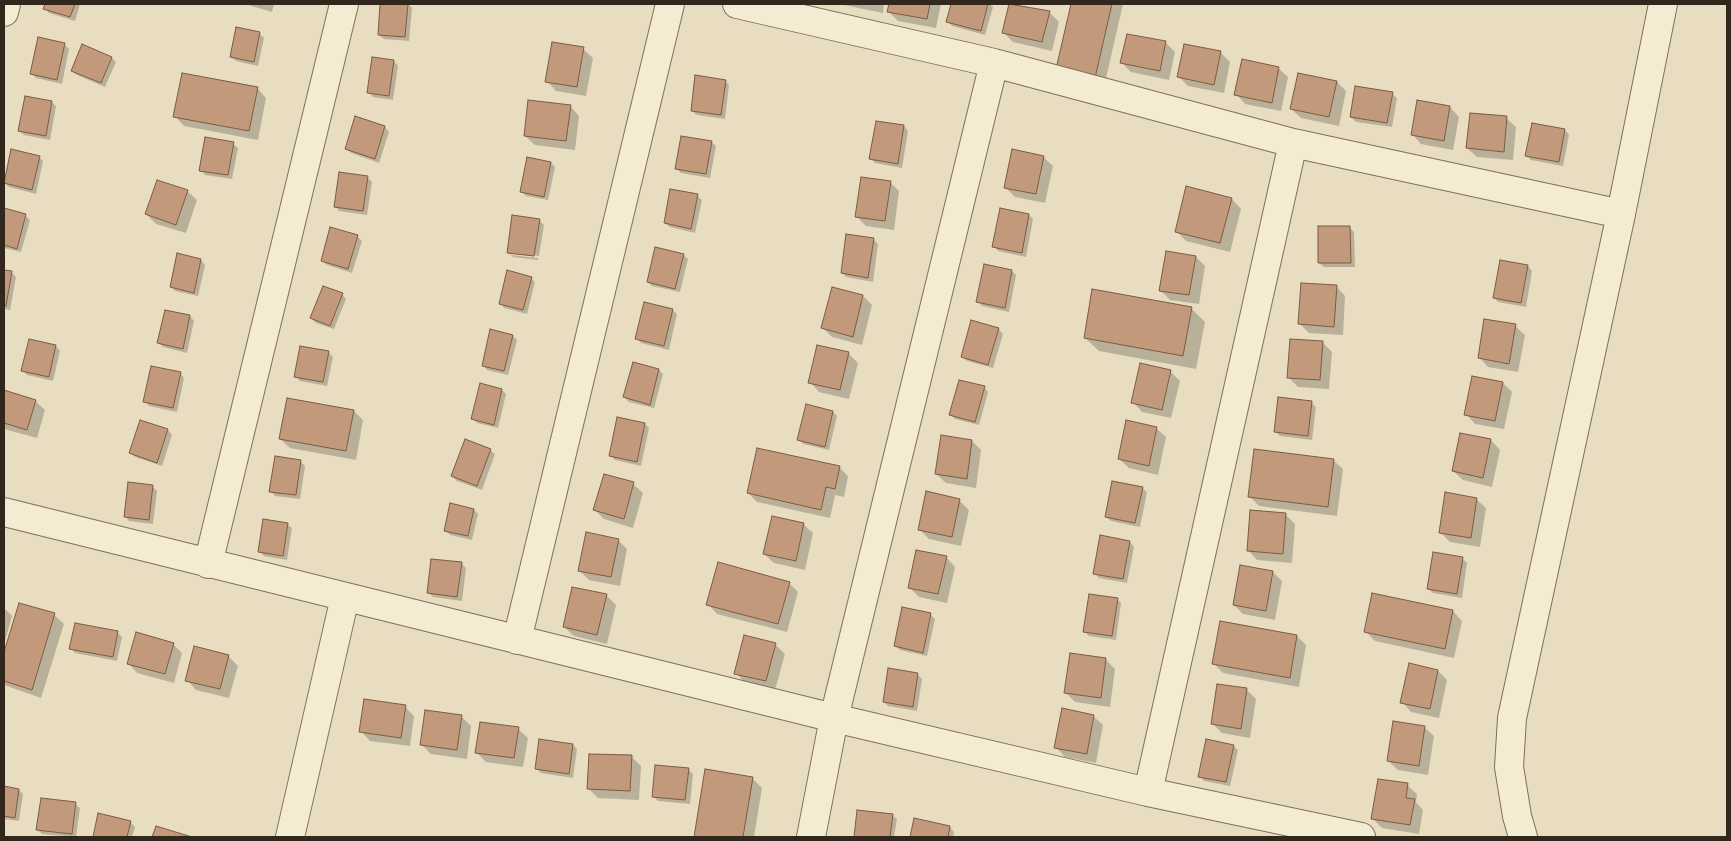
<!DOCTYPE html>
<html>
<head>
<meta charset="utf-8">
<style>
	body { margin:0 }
	#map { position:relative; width:1731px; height:841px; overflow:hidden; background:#e8ddc1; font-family:"Times New Roman",serif }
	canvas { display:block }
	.frame { position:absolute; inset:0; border:5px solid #31271d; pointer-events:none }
</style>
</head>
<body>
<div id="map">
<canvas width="1731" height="841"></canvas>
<div class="frame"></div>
</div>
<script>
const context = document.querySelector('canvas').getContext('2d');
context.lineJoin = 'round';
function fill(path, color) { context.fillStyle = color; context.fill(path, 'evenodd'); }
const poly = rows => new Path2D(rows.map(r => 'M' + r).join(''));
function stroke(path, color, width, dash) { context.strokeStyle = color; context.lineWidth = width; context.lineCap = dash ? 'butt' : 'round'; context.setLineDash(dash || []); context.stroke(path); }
fill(poly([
	[46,4,80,4,75,21,49,13,45,8],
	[245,4,274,4,272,12],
	[381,4,408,4,412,8,409,41,384,39,379,35],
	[839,4,884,4,883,13],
	[890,4,941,4,936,28,898,21,888,11],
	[952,4,990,4,993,7,985,35,952,26,948,21],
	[1011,4,1049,12,1059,22,1052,51,1013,42,1004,33],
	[1073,4,1123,4,1104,87,1058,69],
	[259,33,264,38,258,66,236,61,231,57],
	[1165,42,1175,52,1169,80,1131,72,1122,63],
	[64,44,69,49,62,84,36,78,32,74],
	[1185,45,1221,53,1230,62,1224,93,1188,86,1178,76],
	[583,49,593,58,586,96,556,91,547,81],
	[112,58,116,62,105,87,77,75,72,71],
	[394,61,398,66,393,100,373,97,369,92],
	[1278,68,1288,77,1281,111,1245,104,1236,94],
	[725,81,729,85,725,119,697,115,692,111],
	[1337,82,1346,91,1339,126,1301,118,1291,109],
	[257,88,266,98,258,140,184,126,175,116],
	[1392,94,1397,98,1392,127,1356,122,1351,117],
	[1418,101,1450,107,1459,117,1453,150,1421,144,1412,134],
	[51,102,56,106,50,140,24,135,19,131],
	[570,106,579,116,575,150,535,145,525,136],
	[356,118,385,127,389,132,379,163,351,153,346,149],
	[1506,118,1516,127,1513,160,1477,157,1467,148],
	[877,122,904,126,908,131,902,168,875,163,871,159],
	[1565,130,1569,135,1563,166,1531,160,1527,156],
	[711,142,716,146,710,178,681,173,677,169],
	[233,144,238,148,232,179,205,175,201,170],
	[39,157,43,161,36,194,9,187,4,183],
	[1043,157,1053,166,1045,203,1015,197,1005,187],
	[551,163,555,167,548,200,526,196,521,191],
	[368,178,372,182,367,215,339,211,335,206],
	[890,182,899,191,894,230,866,226,856,216],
	[1187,188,1232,199,1241,209,1230,252,1186,241,1176,231],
	[187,191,197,200,186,233,156,224,146,214],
	[697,196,702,200,695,233,670,227,665,223],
	[4,210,25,215,30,220,21,252,4,248],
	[1029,215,1033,219,1026,257,998,251,994,246],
	[539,220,544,225,539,256,511,252,511,255,538,258,538,260,513,257,508,252],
	[1350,228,1354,232,1355,267,1324,267,1319,263],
	[357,236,362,241,352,273,327,265,322,261],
	[873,239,878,244,873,282,846,277,842,273],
	[178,255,201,260,205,265,198,296,175,291,171,287],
	[683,255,688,259,680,292,652,286,648,282],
	[1196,257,1205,266,1199,304,1170,300,1160,290],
	[1528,266,1532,271,1526,307,1498,302,1494,297],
	[4,271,11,272,16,277,10,310,4,309],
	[1012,271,1016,275,1009,312,982,306,978,302],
	[531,278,535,282,527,314,504,308,500,303],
	[1336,286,1345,296,1343,335,1309,333,1299,323],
	[342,294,346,299,334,329,316,323,311,318],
	[863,296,872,305,862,345,832,337,823,328],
	[1191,308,1205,322,1196,369,1099,351,1085,338],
	[672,310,677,314,669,350,641,343,637,338],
	[190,316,194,321,187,353,163,347,159,343],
	[1515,326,1525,335,1518,372,1488,367,1479,357],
	[998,329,1003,334,993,368,967,361,962,357],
	[491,331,513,336,517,340,508,375,487,370,483,365],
	[1323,343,1332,352,1329,389,1298,387,1288,377],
	[56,346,60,351,53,381,27,375,22,370],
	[328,352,333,357,327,386,300,381,295,376],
	[848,353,858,363,849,399,819,392,810,382],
	[659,370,663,374,654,408,629,402,624,397],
	[1170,371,1180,381,1171,418,1142,412,1133,402],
	[180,373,184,378,177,412,149,406,145,401],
	[1503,383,1512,392,1504,429,1475,424,1466,414],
	[984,387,988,392,979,425,955,419,951,415],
	[502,390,506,394,498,428,477,423,473,419],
	[4,391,35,401,45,410,37,438,4,429],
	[1311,402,1316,407,1312,440,1280,436,1276,432],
	[354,411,363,420,356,460,290,448,280,439],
	[833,412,837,416,829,450,803,444,799,440],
	[141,422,168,430,172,435,162,466,135,457,130,453],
	[645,424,649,428,641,466,615,460,610,455],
	[1156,428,1166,437,1158,475,1129,468,1119,459],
	[1461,434,1491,440,1500,450,1492,487,1463,480,1453,471],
	[972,441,981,450,976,488,946,483,936,474],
	[490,450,495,454,482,490,457,481,452,476],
	[1333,460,1343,469,1337,516,1259,506,1250,497],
	[300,461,305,466,300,499,275,496,271,491],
	[839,467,848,476,844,497,835,495,830,518,757,502,748,493],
	[633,484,643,493,633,528,604,519,595,510],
	[152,486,157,491,153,524,129,521,125,516],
	[1142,488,1147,492,1140,527,1111,521,1106,517],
	[1476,499,1486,508,1480,547,1450,542,1440,532],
	[959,500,969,510,961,546,929,539,919,529],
	[451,505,474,510,478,514,472,540,450,535,445,530],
	[1286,515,1295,524,1292,563,1257,560,1248,550],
	[287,524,292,528,287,560,264,556,259,551],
	[803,524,813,533,805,570,774,563,764,554],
	[618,540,627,549,620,586,589,580,580,571],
	[1130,542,1134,547,1127,583,1099,578,1095,573],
	[946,557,955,567,947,603,919,597,909,587],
	[1462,558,1467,563,1462,598,1433,593,1428,589],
	[461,563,466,568,462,601,433,597,428,592],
	[1273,572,1282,581,1275,620,1243,614,1234,605],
	[789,583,798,592,787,632,717,614,708,604],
	[606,595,616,605,607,644,574,636,564,627],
	[1373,595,1453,611,1462,621,1454,658,1375,641,1365,631],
	[1117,599,1121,603,1116,640,1089,636,1084,631],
	[20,604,54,615,64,624,41,698,4,685,4,656],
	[4,608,12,616,4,645],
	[930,614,935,619,927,656,900,650,895,646],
	[117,632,122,637,117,661,75,653,71,649],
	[1297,636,1306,645,1299,687,1223,673,1214,664],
	[173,644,182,653,174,683,137,673,128,663],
	[775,644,785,654,775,690,745,683,736,673],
	[229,657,238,666,229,698,196,690,187,680],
	[1105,659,1115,669,1110,707,1075,702,1066,693],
	[1438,671,1447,680,1439,718,1411,712,1402,702],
	[917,674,922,679,917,711,888,706,884,702],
	[1246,689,1256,699,1250,738,1222,733,1213,724],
	[405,707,414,716,410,746,370,741,361,731],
	[1093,716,1103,725,1096,763,1065,757,1056,747],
	[462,717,471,726,467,759,431,754,421,744],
	[1424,727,1434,736,1428,775,1398,770,1388,761],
	[518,729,528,738,523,767,486,762,476,752],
	[573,745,577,749,573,778,541,773,537,769],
	[1233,746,1238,750,1230,786,1204,781,1200,776],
	[631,756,641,766,639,800,598,798,589,789],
	[688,769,693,774,690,804,658,801,653,796],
	[706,771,752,778,762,788,754,837,695,837],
	[1407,785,1417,794,1416,802,1423,810,1419,834,1382,828,1372,818],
	[4,788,19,790,23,794,19,821,4,819],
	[75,804,80,808,76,837,42,834,37,829],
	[859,811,892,815,897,819,894,837,856,837],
	[99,815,130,822,135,827,132,837,94,837],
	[915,820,950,827,954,832,953,837,911,837]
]), '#0003');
const building = poly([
	[45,4,75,4,70,17,43,9,45,4],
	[380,4,408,4,405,37,378,35,380,4],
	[889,4,930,4,927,19,887,12,889,4],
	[951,4,988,4,981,31,946,22,951,4],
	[1009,4,1050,11,1042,42,1002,33,1009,4],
	[1071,4,1112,4,1095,78,1056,69,1071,4],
	[236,27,260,32,254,62,230,57,236,27],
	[1127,34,1166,41,1160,71,1120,63,1127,34],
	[38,37,65,43,57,80,30,74,38,37],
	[552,42,584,47,577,87,545,82,552,42],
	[82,44,112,57,101,83,71,71,82,44],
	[1184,44,1221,51,1214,85,1177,77,1184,44],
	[372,57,394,60,389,96,367,93,372,57],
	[1242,59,1279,67,1272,103,1234,95,1242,59],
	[182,73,258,87,249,131,173,117,182,73],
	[1298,73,1337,81,1329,117,1290,109,1298,73],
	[695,75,726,80,721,115,691,111,695,75],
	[1355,86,1393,92,1387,123,1350,117,1355,86],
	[25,96,52,101,46,136,18,131,25,96],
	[528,100,571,105,566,141,524,136,528,100],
	[1417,100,1450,106,1444,141,1411,135,1417,100],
	[1470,113,1507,116,1504,152,1466,148,1470,113],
	[355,116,385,126,375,159,345,149,355,116],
	[876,121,904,125,898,164,869,159,876,121],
	[1532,123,1565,129,1559,162,1525,156,1532,123],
	[681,136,712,141,706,174,675,169,681,136],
	[205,137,234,142,228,175,199,171,205,137],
	[11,149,40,156,32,190,4,183,11,149],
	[1012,149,1044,156,1036,194,1004,188,1012,149],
	[527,157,551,162,544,197,520,192,527,157],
	[339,172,368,176,363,211,334,207,339,172],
	[861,177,891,181,885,221,855,217,861,177],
	[157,180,188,190,176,225,145,214,157,180],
	[1186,186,1232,198,1220,243,1175,232,1186,186],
	[670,189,698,194,691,229,664,223,670,189],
	[4,208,26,214,17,249,4,245,4,208],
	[1000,208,1029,214,1022,253,992,247,1000,208],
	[512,215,540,219,534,256,507,253,512,215],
	[1318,226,1350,226,1351,263,1318,263,1318,226],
	[330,227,358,235,348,269,321,261,330,227],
	[846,234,874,238,868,278,841,273,846,234],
	[655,247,684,254,675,289,647,282,655,247],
	[1166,251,1196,256,1189,295,1159,291,1166,251],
	[177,253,201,259,194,293,170,287,177,253],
	[1500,260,1528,265,1521,303,1493,298,1500,260],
	[984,264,1012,270,1005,308,976,302,984,264],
	[4,270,12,271,6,306,4,306,4,270],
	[507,270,532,277,523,310,499,304,507,270],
	[1301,283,1337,285,1334,327,1298,324,1301,283],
	[323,286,343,293,330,326,310,318,323,286],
	[832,287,863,295,853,337,821,328,832,287],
	[1092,289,1192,307,1183,356,1084,338,1092,289],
	[644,302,673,309,664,346,635,339,644,302],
	[165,310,190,315,183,349,157,343,165,310],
	[1484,319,1516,324,1509,364,1478,358,1484,319],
	[971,320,999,328,988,365,961,357,971,320],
	[490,329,513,335,504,371,482,366,490,329],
	[29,339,56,345,49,377,21,371,29,339],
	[1290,339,1323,341,1320,380,1287,378,1290,339],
	[817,345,849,352,840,390,808,383,817,345],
	[300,346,329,351,323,382,294,377,300,346],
	[633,362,659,369,650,405,623,397,633,362],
	[1140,363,1171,370,1162,410,1131,403,1140,363],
	[151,366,181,372,173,408,143,402,151,366],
	[1472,376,1503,382,1495,421,1464,415,1472,376],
	[959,380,985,386,975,422,949,415,959,380],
	[480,383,502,389,494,425,471,419,480,383],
	[4,390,36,400,27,430,4,423,4,390],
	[1278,397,1312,401,1308,436,1274,432,1278,397],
	[287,398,354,410,346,451,279,439,287,398],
	[806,404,833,411,825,447,797,440,806,404],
	[617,417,645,423,637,462,609,456,617,417],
	[140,420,168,429,157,463,129,453,140,420],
	[1126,420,1157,427,1149,466,1118,459,1126,420],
	[1460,433,1491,439,1483,478,1452,471,1460,433],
	[941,435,972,440,967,479,935,474,941,435],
	[465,439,491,449,477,486,451,476,465,439],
	[757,448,840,466,835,489,826,487,821,510,747,493,757,448],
	[1254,449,1334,459,1328,507,1248,497,1254,449],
	[275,456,301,460,296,495,269,492,275,456],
	[604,474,634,482,624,519,593,510,604,474],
	[1112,481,1143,487,1135,523,1105,517,1112,481],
	[128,482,153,485,149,520,124,517,128,482],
	[926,491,960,499,952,537,918,530,926,491],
	[1445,492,1477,498,1471,538,1439,533,1445,492],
	[450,503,474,509,468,536,444,531,450,503],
	[1250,510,1286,513,1283,554,1247,551,1250,510],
	[772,516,804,523,796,561,763,554,772,516],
	[263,519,288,523,283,556,258,552,263,519],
	[586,532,619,539,611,577,578,571,586,532],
	[1100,535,1130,541,1123,579,1093,574,1100,535],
	[916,550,947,556,938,594,908,588,916,550],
	[1433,552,1463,557,1457,594,1427,589,1433,552],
	[431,559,462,562,457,597,427,593,431,559],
	[718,562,790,582,778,624,706,605,718,562],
	[1240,565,1273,571,1266,611,1233,605,1240,565],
	[572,587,607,594,597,635,563,627,572,587],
	[1372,593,1453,610,1445,649,1364,632,1372,593],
	[1089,594,1118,598,1112,636,1083,632,1089,594],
	[19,603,55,613,32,690,4,681,4,652,19,603],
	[902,607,931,613,923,653,894,646,902,607],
	[1220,621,1297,635,1290,678,1212,664,1220,621],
	[75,623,118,631,113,657,69,649,75,623],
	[136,632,174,643,165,674,127,664,136,632],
	[744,635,776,643,766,681,734,674,744,635],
	[194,646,229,655,220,689,185,681,194,646],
	[1070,653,1106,658,1101,698,1064,693,1070,653],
	[1409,663,1438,670,1430,709,1400,703,1409,663],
	[888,668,918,673,913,707,883,702,888,668],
	[1217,684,1247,688,1241,729,1211,724,1217,684],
	[364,699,406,705,401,738,359,732,364,699],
	[1062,708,1094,715,1087,754,1054,748,1062,708],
	[425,710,462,715,457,750,420,745,425,710],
	[1393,721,1425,726,1419,766,1387,761,1393,721],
	[480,722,519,727,514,758,475,753,480,722],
	[539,739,573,744,569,774,535,769,539,739],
	[1206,739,1234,745,1226,782,1198,777,1206,739],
	[589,754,632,755,630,791,587,789,589,754],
	[655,765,689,768,685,800,652,797,655,765],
	[705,769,753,777,743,837,694,837,705,769],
	[1378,779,1408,783,1406,798,1415,799,1410,825,1371,819,1378,779],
	[4,786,19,789,15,818,4,816,4,786],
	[41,798,76,802,72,834,36,830,41,798],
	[857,810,893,814,890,837,854,837,857,810],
	[98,813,131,821,127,837,93,837,98,813],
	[914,818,950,826,948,837,910,837,914,818],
	[156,826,192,837,152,837,156,826]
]);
fill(building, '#c2997b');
stroke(building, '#7c5a43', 1);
const minor = poly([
	[737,4,994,63,1293,143,1621,214],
	[4,12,6,4],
	[4,512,834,718,1148,792,1361,837],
	[208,564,344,4],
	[517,640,670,4],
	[1148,792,1293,143],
	[290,837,345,597],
	[811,837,834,718,994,63],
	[1523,837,1517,816,1509,767,1512,718,1621,214,1663,4]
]);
stroke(minor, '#806f5b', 30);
stroke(minor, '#f4ebd3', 28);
</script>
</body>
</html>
